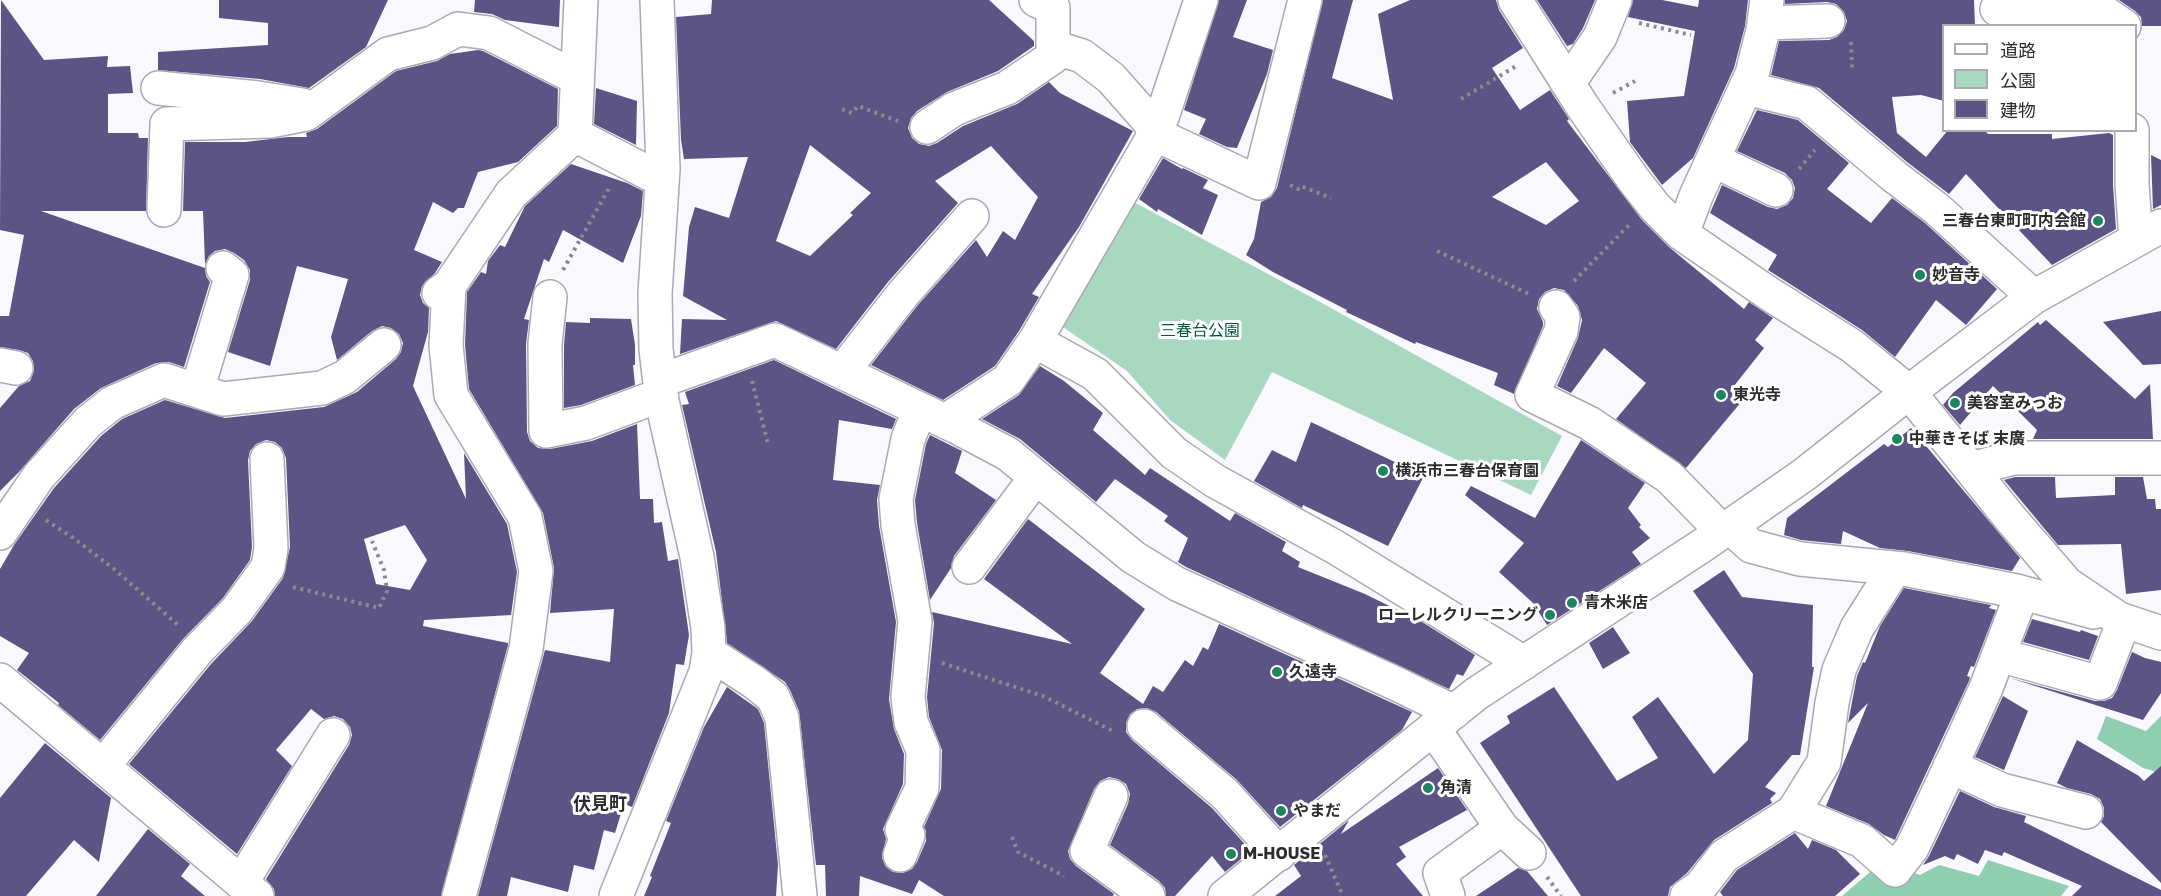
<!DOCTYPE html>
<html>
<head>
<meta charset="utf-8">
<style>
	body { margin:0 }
	#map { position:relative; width:2161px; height:896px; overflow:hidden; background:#f8f8fe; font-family:"Golos Text","Noto Sans JP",sans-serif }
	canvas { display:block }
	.legend { position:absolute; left:1942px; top:24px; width:195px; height:108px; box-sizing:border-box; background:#fff; border:2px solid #ababad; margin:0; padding:8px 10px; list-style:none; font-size:18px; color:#2d2d31 }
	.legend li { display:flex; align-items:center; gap:12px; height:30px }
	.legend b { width:30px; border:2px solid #ababad }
</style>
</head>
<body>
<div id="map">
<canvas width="2161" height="896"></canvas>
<ul class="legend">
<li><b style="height:8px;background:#fff"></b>道路</li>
<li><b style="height:16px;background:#a9d8c1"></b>公園</li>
<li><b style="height:16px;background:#5c5485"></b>建物</li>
</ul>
</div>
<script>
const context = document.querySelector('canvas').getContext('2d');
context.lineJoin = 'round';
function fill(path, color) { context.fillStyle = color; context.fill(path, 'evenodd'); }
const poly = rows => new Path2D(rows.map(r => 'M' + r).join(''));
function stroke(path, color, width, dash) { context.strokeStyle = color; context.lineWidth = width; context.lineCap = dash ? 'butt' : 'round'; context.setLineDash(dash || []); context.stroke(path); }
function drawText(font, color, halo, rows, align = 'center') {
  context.font = font + ' "Golos Text","Noto Sans JP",sans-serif'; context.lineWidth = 6; context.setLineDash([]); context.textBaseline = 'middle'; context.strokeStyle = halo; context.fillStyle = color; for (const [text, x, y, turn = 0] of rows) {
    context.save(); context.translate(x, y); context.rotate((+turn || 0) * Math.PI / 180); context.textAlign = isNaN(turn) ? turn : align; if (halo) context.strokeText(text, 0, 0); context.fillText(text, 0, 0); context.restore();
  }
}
fill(poly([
	[1130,200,1311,297,1562,436,1531,495,1272,372,1225,460,1170,420,1127,371,1060,325]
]), '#a9d8c1');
fill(poly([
	[2106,716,2146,731,2161,716,2161,773,2143,768,2097,739],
	[1988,860,2069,886,2061,896,1842,896,1876,867,1907,870,1920,875,1939,865,1979,876]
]), '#8fceb0');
fill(poly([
	[1,0,44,60,108,56,107,67,130,66,133,93,108,94,108,133,138,133,139,138,148,138,146,211,41,211,205,268,206,276,210,282,184,367,169,362,156,363,101,388,74,409,18,473,0,491,0,408,19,386,30,381,34,371,33,361,28,353,19,350,0,347,0,316,9,316,24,235,0,230],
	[219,0,388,0,366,47,309,88,260,79,158,70,158,52,268,45,268,23,219,18],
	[475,0,560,0,559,27,505,20,492,14,474,12],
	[712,0,989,0,1034,41,1034,46,998,71,947,92,917,111,911,118,908,128,912,138,919,144,929,146,937,143,963,126,1017,104,1049,82,1060,93,1133,131,1079,227,1032,294,1039,297,1019,331,995,366,943,400,871,365,917,306,976,240,987,257,1003,231,1015,240,1038,197,991,146,935,181,958,203,888,282,836,349,776,321,680,354,682,319,727,320,683,296,689,227,695,207,729,218,748,157,684,159,681,140,676,17,711,14],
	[810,145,871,193,850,213,853,215,810,256,776,241],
	[1219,0,1247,0,1233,37,1273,50,1267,74,1237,148,1227,147,1199,134,1206,119,1184,110],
	[1323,0,1353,0,1332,78,1393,100,1378,14,1410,0,1496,0,1499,10,1523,48,1492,68,1520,110,1550,90,1569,119,1567,121,1642,220,1669,247,1744,309,1749,302,1773,318,1755,340,1764,348,1730,391,1742,401,1686,468,1616,419,1646,383,1604,348,1571,393,1557,386,1578,338,1582,320,1578,306,1564,290,1554,288,1545,292,1539,299,1537,309,1543,322,1543,326,1514,394,1494,385,1498,373,1416,342,1415,344,1346,312,1347,310,1273,272,1246,255,1254,239,1261,202,1271,197,1277,188],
	[1546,162,1579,201,1546,225,1492,197],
	[1537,0,1595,0,1583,28,1573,44,1567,46],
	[1633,0,1662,0,1698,7,1699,0,1748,0,1745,26,1734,68,1693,158,1662,185,1630,142,1627,101,1684,96,1695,31,1628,17],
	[1785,0,1974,0,1975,26,1944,26,1944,101,1921,95,1892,97,1897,133,1926,157,1948,130,1984,130,1988,134,2052,134,2052,139,2109,133,2113,135,2113,185,2116,229,2052,265,1966,174,1949,194,1907,162,1819,88,1771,75,1779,41,1829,40,1837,37,1844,30,1847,21,1844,12,1836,4,1827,2,1785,4],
	[2119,0,2161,0,2161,26,2142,26,2141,17,2135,11],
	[478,50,483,51,558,89,557,126,518,162,478,172,464,208,458,208,453,213,433,202,414,250,442,262,435,273,422,286,420,295,423,303,429,308,428,332,413,386,466,499,464,453,507,524,517,572,511,615,424,620,423,626,508,643,508,645,441,896,275,896,274,889,266,879,349,745,352,735,350,727,343,719,334,716,324,719,311,709,276,750,292,766,237,854,129,764,211,664,252,621,283,578,290,547,286,458,282,448,275,442,266,440,256,444,250,451,248,460,252,547,250,560,223,598,183,639,100,740,58,705,59,703,17,670,29,653,0,636,0,569,14,545,54,488,101,436,122,419,165,400,225,418,324,407,357,392,396,359,401,352,403,343,399,334,391,328,382,326,372,331,337,360,331,337,348,279,297,266,270,366,228,352,250,280,250,270,244,260,234,253,225,249,215,251,209,256,205,264,203,211,183,211,185,142,245,142,288,137,307,137,306,133,317,129,396,71,437,61,450,54],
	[405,525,427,560,410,590,376,584,364,539],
	[596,88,637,101,636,145,594,124],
	[1757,110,1798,120,1849,163,1827,189,1871,223,1892,198,1925,223,1997,289,1966,325,1936,300,1895,357,1862,330,1768,270,1777,255,1710,213,1722,185,1768,207,1777,209,1787,205,1793,198,1795,188,1792,180,1785,173,1737,151],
	[2151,155,2161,160,2161,205,2153,209],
	[1163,158,1182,169,1183,168,1208,180,1203,188,1218,195,1202,235,1158,209,1157,212,1139,199],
	[571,164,627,183,643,191,641,216,623,263,563,230,549,262,544,259,524,319,529,320,526,344,527,432,530,441,538,448,550,449,592,441,637,424,640,499,653,499,654,523,662,522,668,561,678,559,689,635,684,665,676,664,669,713,632,807,624,804,615,833,604,830,594,870,574,865,568,892,511,877,507,896,478,896,545,650,610,662,614,609,550,613,554,568,543,513,469,389,465,345,467,292,481,272,486,274,488,261,500,245,505,247,525,206],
	[2161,311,2161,364,2143,365,2103,322],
	[590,318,631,319,635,345,635,365,633,365,635,385,581,405,564,408,564,345,566,322,590,323],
	[2046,320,2135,399,2150,384,2153,439,2033,439,2037,430,1993,386,1960,425,1943,405,1953,393,2038,322,2040,325],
	[774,360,896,419,892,429,839,420,833,480,880,485,877,500,879,526,896,622,889,699,894,729,904,754,903,784,883,829,886,839,882,858,886,867,893,872,903,873,912,869,917,862,926,841,926,831,924,827,941,789,942,750,929,717,927,697,934,623,932,612,1072,644,984,579,1028,519,1145,609,1100,673,1143,704,1153,686,1163,692,1185,660,1193,666,1203,647,1208,650,1219,624,1412,712,1402,730,1280,827,1237,780,1156,712,1147,708,1137,709,1130,714,1126,723,1126,732,1132,740,1212,808,1251,851,1225,872,1212,856,1175,896,1166,896,1165,888,1159,881,1110,845,1128,804,1130,794,1126,784,1118,779,1109,777,1100,781,1094,789,1068,851,1070,859,1076,866,1114,894,1113,896,944,896,919,880,912,894,860,876,859,896,826,896,825,865,816,865,799,711,790,690,785,682,727,643,716,552,682,405,689,404,685,392],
	[1040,366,1064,381,1103,413,1093,430,1145,475,1150,468,1230,521,1235,513,1286,542,1282,551,1300,562,1298,567,1365,594,1422,622,1475,655,1463,676,1457,674,1449,689,1186,567,1178,562,1188,538,1164,521,1168,516,1115,479,1096,502,1020,439,982,419,1019,395],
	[1311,422,1424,476,1388,546,1303,505,1302,508,1254,481,1272,450,1296,462],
	[1911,428,2020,558,2012,571,1908,551,1880,548,1843,531,1841,544,1801,540,1784,535,1787,518,1884,444,1888,447],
	[930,435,962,451,955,473,996,500,954,556,951,568,930,600,917,523,915,500,926,444],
	[1581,440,1645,483,1628,508,1641,525,1639,527,1650,538,1632,552,1641,564,1547,625,1533,603,1499,572,1524,543,1465,495,1471,486,1535,518],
	[2015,477,2055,477,2056,498,2115,495,2115,477,2143,477,2147,499,2155,499,2156,509,2161,509,2161,590,2126,594,2121,544,2058,545,2004,480],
	[1724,570,1742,597,1813,605,1812,667,1814,667,1800,755,1792,755,1765,787,1776,793,1770,799,1772,803,1714,840,1687,873,1670,887,1668,896,1581,896,1480,743,1510,723,1507,716,1554,687,1617,781,1658,758,1632,717,1658,697,1714,774,1748,740,1753,674,1693,591],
	[1904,588,1991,605,1989,608,1996,610,1974,667,1971,666,1967,676,1970,677,1969,681,1895,840,1884,835,1869,824,1826,806,1868,703,1848,723,1857,676,1863,662,1865,663,1880,626],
	[2032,619,2080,632,2081,630,2098,636,2089,660,2023,642],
	[1613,627,1630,653,1603,669,1589,643],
	[2132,652,2145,658,2161,662,2161,693,2143,720,2010,678,2095,701,2104,701,2112,698,2117,690],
	[727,687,758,709,764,723,778,865,776,896,644,896,652,877,650,876,671,823,666,821,704,727],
	[2003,696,2028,711,2004,770,1975,757],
	[2077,740,2139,776,2144,781,2161,766,2161,883,2101,822,2104,816,2104,808,2100,799,2091,794,2067,788,2057,783],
	[45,743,111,798,99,862,74,840,26,896,0,896,0,798],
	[1438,768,1467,810,1399,847,1406,857,1396,864,1423,896,1275,896,1301,876,1294,865,1349,820,1341,834],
	[1960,791,1994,807,2026,816,2024,822,2161,890,2161,896,2072,896,2082,886,2004,852,2002,856,1985,850,1978,864,1957,854,1954,860,1945,856,1923,865,1929,856],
	[148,829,190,864,181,876,205,896,96,896],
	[1795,833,1808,849,1812,840,1836,850,1860,874,1835,896,1723,896,1720,892,1737,870],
	[1518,868,1527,871,1548,896,1476,896]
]), '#5c5485');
const minor = poly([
	[1036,0,1053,8,1053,47,1082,56,1111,78,1149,121,1155,134,1259,183,1305,0],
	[1515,0,1583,107,1633,179,1655,207,1682,234,1768,293,1852,346,1909,392,2010,518,2067,584,2119,619,2161,633],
	[1997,9,2056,14,2105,13,2124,26],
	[1765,23,1828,21],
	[1566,81,1576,72,1600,37,1615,0],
	[158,88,258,98,302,105],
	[1746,88,1807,103,1895,177,1937,209,2034,297],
	[927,127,954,109,1007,88,1053,57,1053,47],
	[2132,130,2132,185,2136,240],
	[575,135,662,180],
	[1713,160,1776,190],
	[164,210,167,124,270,121,306,114,388,54,432,43,458,29,489,33,577,78],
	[1682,234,1696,196,1752,74,1763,30,1767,0],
	[449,286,446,345,451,395,525,517,536,571,526,649,459,896],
	[439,293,449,286,511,194,575,135,581,0],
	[550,297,545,344,546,431,586,423,661,395],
	[1556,307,1563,317,1561,331,1532,395,1589,423,1669,477,1723,532],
	[1035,341,1095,374,1174,453,1215,481,1335,547,1524,663],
	[0,365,16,368],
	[842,372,903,294,972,216],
	[660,381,775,340,957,427,1008,454,1133,557,1177,584,1399,685,1454,712],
	[197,390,232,275,223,268],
	[945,421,1008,380,1035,341,1155,134,1162,117,1201,0],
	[1971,469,2013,458,2161,458],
	[1730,527,1751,546,1800,559,1904,569,2016,591,2094,612],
	[0,533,39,476,88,422,112,403,164,380,223,399,322,388,345,377,384,345],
	[969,567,1036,477],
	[709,653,754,682,773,697,782,718,800,896],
	[1999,655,2100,683,2124,621],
	[0,680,257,896],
	[1144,726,1225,794,1279,854],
	[1433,728,1502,828,1440,873,1448,896],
	[103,766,197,651,237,610,268,567,271,548,267,459],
	[1950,766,2002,790,2086,812],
	[1111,796,1087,851,1148,896],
	[1793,812,1862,841,1895,870,1912,848,1952,763,1986,688,2022,593],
	[1502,828,1529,853],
	[900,855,908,835,902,830,922,788,923,750,911,722,908,697,915,621,898,525,896,499,908,439,920,409],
	[241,883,333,735],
	[616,896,706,672,709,653,708,628,697,557,662,401,656,349,655,294,663,169,657,0],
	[1225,896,1476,694,1703,545,1805,474,1909,392,2034,297,2161,226],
	[1687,896,1700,887,1724,856,1793,812,1824,762,1832,703,1839,670,1857,628,1895,568]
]);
stroke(minor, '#aaa9b3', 36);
stroke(poly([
	[1639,23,1691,35],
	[1851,42,1852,69],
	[1613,93,1635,81],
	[1461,99,1518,65],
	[842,109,852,113,858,106,898,121],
	[1799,169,1815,150],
	[1290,185,1298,189,1301,186,1331,198],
	[1437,251,1529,294],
	[563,270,609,188],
	[1574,281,1630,224],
	[752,381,768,444],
	[46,520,72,537,114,569,178,625],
	[293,587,379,608,387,591,384,570,372,541],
	[942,663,1043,696,1113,731],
	[1012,837,1018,852,1064,876],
	[1325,855,1343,896],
	[1547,877,1561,896]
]), '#8a8a8f', 4, [3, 4.5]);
stroke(minor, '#fff', 33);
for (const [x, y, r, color] of [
	[2098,221,6,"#1f8560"],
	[1920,275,6,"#1f8560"],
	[1721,395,6,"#1f8560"],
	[1955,403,6,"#1f8560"],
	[1897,439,6,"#1f8560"],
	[1383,471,6,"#1f8560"],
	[1572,603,6,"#1f8560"],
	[1550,615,6,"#1f8560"],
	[1277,672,6,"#1f8560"],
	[1428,788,6,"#1f8560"],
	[1281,811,6,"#1f8560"],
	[1231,854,6,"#1f8560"]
]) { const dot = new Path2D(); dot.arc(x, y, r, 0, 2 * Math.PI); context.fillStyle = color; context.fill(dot); stroke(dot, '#fff', 2); }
drawText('bold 16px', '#2d2d31', '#fff', [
	["三春台東町町内会館",2086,221,"right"],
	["妙音寺",1932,275],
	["東光寺",1733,395],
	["美容室みっお",1967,403],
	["中華きそば 末廣",1909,439],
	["横浜市三春台保育園",1395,471],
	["青木米店",1584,603],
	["ローレルクリーニング",1538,615,"right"],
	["久遠寺",1289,672],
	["角清",1440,788],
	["やまだ",1293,811],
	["M-HOUSE",1243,854]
], 'left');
drawText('16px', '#00563a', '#fff', [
	["三春台公園",1200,331]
]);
drawText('bold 18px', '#2d2d31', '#fff', [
	["伏見町",600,804]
]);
</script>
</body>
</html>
